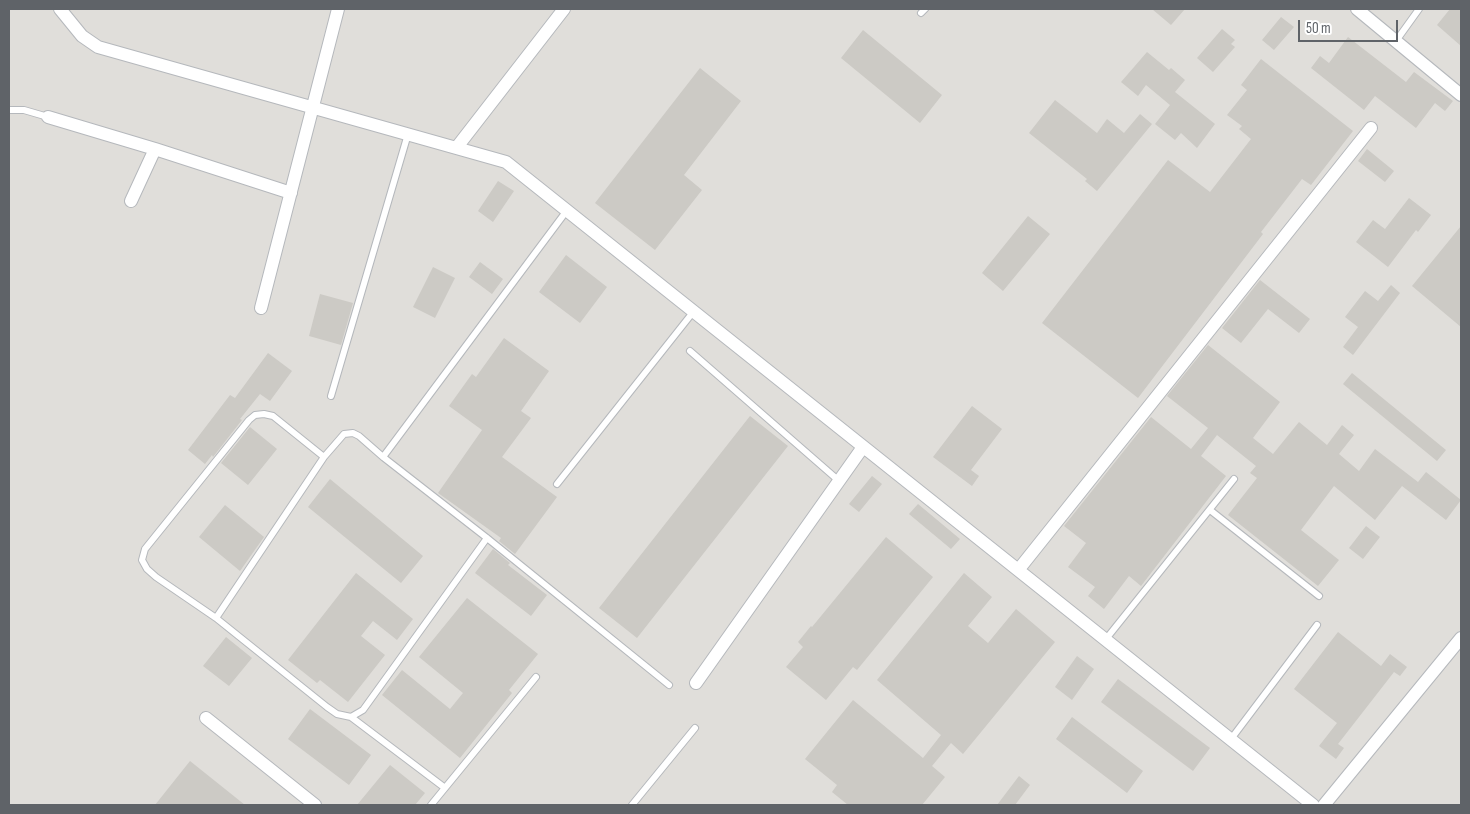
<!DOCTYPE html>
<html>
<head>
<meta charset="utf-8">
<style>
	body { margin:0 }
	#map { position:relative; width:1470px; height:814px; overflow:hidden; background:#f1efe8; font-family:"Sofia Sans Condensed",sans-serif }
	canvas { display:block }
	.frame { position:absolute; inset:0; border:10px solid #5f6368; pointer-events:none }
	.scale { position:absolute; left:1298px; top:20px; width:100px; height:22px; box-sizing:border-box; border:2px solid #5f6368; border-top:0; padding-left:6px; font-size:15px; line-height:18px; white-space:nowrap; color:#5f6368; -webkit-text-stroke:4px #fff; paint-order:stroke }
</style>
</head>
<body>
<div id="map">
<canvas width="1470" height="814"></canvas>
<div class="frame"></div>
<div class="scale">50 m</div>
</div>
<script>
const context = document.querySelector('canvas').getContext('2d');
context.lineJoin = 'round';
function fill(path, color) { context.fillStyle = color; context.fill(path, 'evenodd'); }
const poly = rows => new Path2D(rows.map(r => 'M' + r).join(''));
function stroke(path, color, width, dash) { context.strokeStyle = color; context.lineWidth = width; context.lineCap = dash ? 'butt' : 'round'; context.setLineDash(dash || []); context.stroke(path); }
fill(poly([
	[9,9,1461,9,1461,805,9,805]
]), '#e0deda');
fill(poly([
	[1152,9,1185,9,1171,25],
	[1450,9,1461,9,1461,46,1437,25],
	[1281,17,1294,27,1274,50,1262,40],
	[1222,29,1235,40,1231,44,1235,47,1213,72,1197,58],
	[863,30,942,95,920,123,841,58],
	[1348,37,1406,82,1414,72,1453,101,1445,111,1435,103,1416,128,1375,96,1364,110,1311,68,1320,56,1329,63],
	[1147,52,1169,70,1171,68,1185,80,1175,92,1215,124,1197,148,1181,133,1175,140,1155,124,1170,105,1146,85,1138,96,1121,82],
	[1261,59,1353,131,1311,185,1302,179,1261,232,1263,234,1138,398,1042,323,1168,160,1210,192,1251,139,1239,129,1242,126,1227,115,1247,90,1241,85],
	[700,68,741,101,684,175,702,190,655,250,595,203],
	[1055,100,1097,133,1107,119,1124,133,1140,114,1152,124,1097,191,1085,181,1087,179,1029,133],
	[1367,149,1394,171,1385,182,1358,161],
	[498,181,514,191,493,222,478,211],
	[1409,198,1431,215,1418,232,1416,230,1388,267,1356,242,1373,220,1385,229],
	[1028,216,1050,234,1003,291,982,273],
	[1461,226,1461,327,1412,286],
	[566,255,607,287,580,323,539,292],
	[480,262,503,279,492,294,469,277],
	[433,267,455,278,435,318,413,307],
	[1260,280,1310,319,1299,333,1268,309,1241,343,1222,328],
	[1391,285,1400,293,1353,355,1343,347,1358,327,1345,317,1365,291,1378,301],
	[320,294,353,303,341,345,309,336],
	[504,338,549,371,521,411,531,418,502,457,557,497,515,554,499,541,501,538,438,493,482,430,449,406,472,374,476,377],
	[1208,345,1280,402,1253,438,1273,454,1299,422,1327,445,1342,425,1354,435,1339,454,1359,471,1375,449,1418,482,1426,472,1461,500,1446,520,1402,486,1375,520,1334,486,1301,530,1339,560,1318,586,1228,515,1257,478,1250,473,1256,466,1217,435,1201,456,1226,476,1141,586,1129,576,1104,609,1088,596,1095,587,1068,567,1086,543,1064,526,1151,417,1191,449,1208,428,1167,396],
	[268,353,292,371,270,401,260,394,240,419,242,420,213,457,212,455,205,464,188,450,230,395,235,398],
	[1352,373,1446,450,1437,461,1343,384],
	[972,406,1002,429,971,470,979,476,972,486,933,457],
	[750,416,788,446,637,638,599,608],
	[250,427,277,449,248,485,221,463],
	[872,476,882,484,859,512,849,504],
	[330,479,423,556,401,583,308,507],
	[918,504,960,539,951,549,909,514],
	[225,505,264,537,240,571,199,537],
	[1366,526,1380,537,1363,559,1349,548],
	[886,537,933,577,857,670,853,667,826,700,786,667,803,647,798,642,811,626,812,627],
	[493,549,510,563,508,565,547,595,531,616,475,573],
	[356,573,413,619,397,640,373,621,361,636,385,655,348,702,320,680,317,683,288,660],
	[964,573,992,597,968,626,988,643,1016,609,1055,642,963,754,951,743,932,766,945,777,922,805,848,805,832,792,837,785,805,759,853,700,923,758,941,735,877,680],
	[467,598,538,654,509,690,512,693,460,758,382,695,402,670,450,709,463,693,419,657],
	[1338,632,1381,666,1390,654,1407,667,1400,676,1394,672,1338,744,1344,748,1336,759,1319,746,1337,723,1294,689],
	[226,637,252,658,229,686,203,666],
	[1077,656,1094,669,1072,700,1055,687],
	[1118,679,1210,748,1193,771,1101,702],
	[310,709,371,755,349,785,288,739],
	[1072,717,1143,771,1127,793,1056,739],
	[190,761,245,805,155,805],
	[390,765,425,793,415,805,357,805],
	[1019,776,1030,785,1015,805,997,805]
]), '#cccac5');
const service = poly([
	[921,13,925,9],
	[1396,41,1419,9],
	[9,110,24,110,48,117],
	[690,351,838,480],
	[331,396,408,134],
	[383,457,568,209],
	[557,484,694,311],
	[1210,510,1319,596],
	[487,538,363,710,351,717,337,714,327,707,216,618,324,457,344,434,353,433,359,436,383,457,487,538,669,685],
	[216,618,156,577,147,569,142,560,145,549,249,420,255,415,264,414,273,416,324,457],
	[1106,639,1234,479],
	[351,717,445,788],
	[1231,739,1317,625],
	[431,805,536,677],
	[632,805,695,728]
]);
const minor = poly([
	[60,9,82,36,98,47,506,162,1313,805],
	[1357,9,1461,95],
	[48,117,155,149,291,193],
	[457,147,564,9],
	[131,201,155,149],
	[261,308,338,9],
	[1019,569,1371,128],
	[696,683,863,447],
	[206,718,315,805],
	[1324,805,1461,638]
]);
stroke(service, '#b5b8bc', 8);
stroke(minor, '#b5b8bc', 14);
stroke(service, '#fff', 6);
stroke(minor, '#fff', 12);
</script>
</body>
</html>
